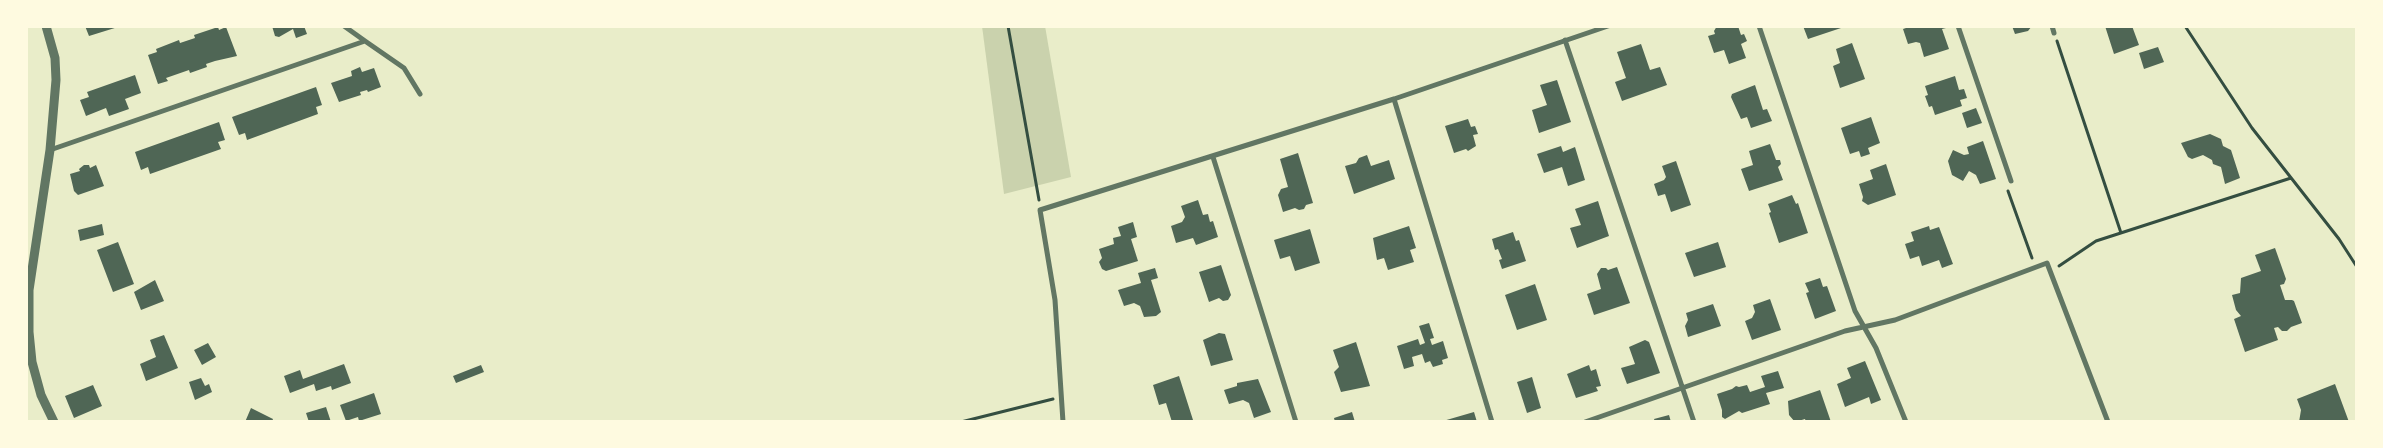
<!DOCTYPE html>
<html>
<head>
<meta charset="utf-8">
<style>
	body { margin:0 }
	#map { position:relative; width:2383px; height:448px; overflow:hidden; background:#e9edc9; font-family:Spectral,serif }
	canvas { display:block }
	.frame { position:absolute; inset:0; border:28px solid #fefae0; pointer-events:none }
</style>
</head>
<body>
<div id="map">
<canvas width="2383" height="448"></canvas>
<div class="frame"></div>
</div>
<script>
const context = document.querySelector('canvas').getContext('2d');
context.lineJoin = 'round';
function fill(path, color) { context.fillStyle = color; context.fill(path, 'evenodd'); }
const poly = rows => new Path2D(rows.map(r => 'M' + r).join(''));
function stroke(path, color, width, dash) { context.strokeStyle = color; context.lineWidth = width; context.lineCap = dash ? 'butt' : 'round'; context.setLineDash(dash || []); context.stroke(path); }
fill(poly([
	[982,26,1045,26,1071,177,1004,194]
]), '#cad2ad');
fill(poly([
	[85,26,118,26,118,27,89,36],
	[272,26,304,26,307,34,296,38,293,29,279,37,275,36],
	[1717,26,1738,26,1741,35,1744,34,1747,41,1741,44,1746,58,1729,64,1724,50,1714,53,1708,36,1715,34,1714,31],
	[1803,26,1843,26,1844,27,1808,39],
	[1912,26,1945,26,1946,28,1942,29,1949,49,1924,57,1920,43,1916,42,1908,44,1903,29],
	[2012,26,2032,26,2028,31,2015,34],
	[2105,26,2132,26,2139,45,2114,54],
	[218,27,219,30,226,27,237,56,215,61,206,64,207,67,190,73,189,70,166,78,168,81,158,84,148,55,157,52,156,49,179,40,180,43,195,38,194,35],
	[1852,43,1865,79,1840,88,1833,66,1840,63,1836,49],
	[1641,44,1650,70,1660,67,1667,85,1622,101,1615,82,1626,78,1617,52],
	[2158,47,2164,62,2144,69,2139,53],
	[360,67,362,72,374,68,381,87,368,92,367,90,360,92,361,95,339,102,331,83,352,76,351,71],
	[135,75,141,93,125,99,129,109,109,116,106,108,86,116,80,100,89,97,87,92],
	[1955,76,1959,90,1964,89,1967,98,1960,100,1962,106,1935,115,1932,106,1929,107,1925,96,1928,95,1925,86],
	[1557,80,1571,122,1539,133,1532,110,1547,105,1540,85],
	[1755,85,1763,110,1767,109,1772,121,1751,128,1747,117,1741,119,1731,97,1732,94],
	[316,87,322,105,316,107,318,114,247,140,245,133,239,135,232,117],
	[1976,108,1982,123,1967,128,1962,113],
	[1871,117,1880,143,1868,148,1870,154,1861,157,1859,151,1850,154,1841,128],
	[1468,119,1471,127,1475,126,1478,134,1473,135,1476,146,1468,151,1466,149,1454,153,1445,126],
	[219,122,225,140,218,142,221,149,150,174,148,167,141,170,135,152],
	[2210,134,2221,139,2223,146,2231,150,2240,178,2225,184,2221,167,2213,164,2212,160,2203,155,2192,159,2188,157,2181,143],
	[1983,141,1996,179,1980,184,1976,175,1969,171,1963,181,1952,175,1948,161,1953,150,1964,155,1969,154,1967,147],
	[1770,144,1776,160,1780,160,1781,164,1778,167,1783,180,1749,191,1741,169,1753,165,1749,151],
	[1561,146,1563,152,1575,147,1585,180,1568,186,1562,167,1544,173,1537,154],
	[1298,153,1313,203,1306,205,1304,209,1299,210,1295,208,1283,212,1278,195,1281,189,1288,187,1280,159],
	[1367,155,1371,166,1389,160,1395,179,1354,194,1345,166,1356,163,1359,158],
	[1676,161,1691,205,1671,212,1665,194,1658,196,1654,184,1664,180,1666,177,1662,166],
	[1886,164,1896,195,1868,205,1862,201,1863,197,1859,184,1873,179,1870,170],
	[84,165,89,165,90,168,96,165,104,186,78,195,74,191,70,174,80,171,79,169],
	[1792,195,1796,204,1798,203,1808,233,1779,243,1769,213,1771,212,1768,204],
	[1198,200,1203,215,1208,214,1210,222,1213,221,1218,237,1196,245,1193,238,1176,243,1171,226,1182,222,1185,217,1181,206],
	[1598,201,1609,236,1577,248,1570,228,1581,225,1575,209],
	[1133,222,1137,237,1131,239,1138,261,1106,271,1102,269,1099,262,1102,258,1099,249,1114,244,1113,238,1121,236,1118,227],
	[102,224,104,235,80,241,78,230],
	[1409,226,1416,248,1410,250,1414,262,1388,270,1384,258,1377,260,1373,238],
	[1929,226,1930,230,1939,227,1953,264,1942,268,1939,260,1922,266,1919,256,1910,259,1905,244,1914,241,1911,232],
	[1310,229,1320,263,1295,271,1290,256,1280,259,1274,240],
	[1513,232,1516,241,1519,240,1526,261,1502,269,1499,260,1502,259,1498,249,1495,250,1492,239],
	[118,242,134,284,113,292,97,250],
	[1718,242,1726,267,1694,277,1685,253],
	[2275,248,2286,279,2284,284,2280,285,2285,300,2292,300,2294,301,2302,323,2291,327,2287,331,2282,331,2278,327,2274,328,2278,340,2245,352,2234,319,2241,316,2236,310,2232,295,2240,293,2241,278,2261,271,2255,255],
	[1221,265,1231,295,1228,300,1223,301,1219,298,1209,302,1199,272],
	[1617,267,1630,303,1594,315,1587,294,1601,289,1597,274,1601,268,1606,268,1608,270],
	[1155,268,1158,278,1151,280,1161,312,1156,316,1144,317,1140,306,1134,303,1124,306,1118,290,1141,283,1138,273],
	[1820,278,1823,287,1827,286,1836,311,1815,319,1806,293,1809,292,1805,283],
	[155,280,164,301,141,310,134,292],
	[1535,284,1547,320,1517,330,1505,295],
	[1770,299,1781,330,1752,340,1745,321,1752,318,1755,312,1753,305],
	[1713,304,1721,326,1688,337,1685,326,1688,320,1686,313],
	[1429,323,1434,338,1430,339,1432,345,1443,341,1448,358,1442,360,1443,364,1433,367,1430,361,1425,363,1422,354,1412,357,1414,366,1404,369,1397,346,1418,339,1420,345,1425,343,1419,326],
	[1219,333,1225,334,1233,360,1211,366,1203,340],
	[164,335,178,368,146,381,140,364,156,357,150,340],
	[1645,340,1649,342,1660,373,1627,384,1621,368,1635,364,1629,347],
	[1356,342,1370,386,1341,392,1334,372,1339,367,1333,350],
	[208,343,216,357,202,365,194,350],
	[1865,361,1881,400,1871,404,1869,397,1845,407,1837,384,1851,378,1847,368],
	[344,364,351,383,332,390,331,386,316,391,314,384,290,393,284,376,300,370,303,379],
	[481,365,484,372,456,383,453,376],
	[1589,365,1591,371,1596,369,1601,386,1596,387,1598,391,1576,398,1567,374],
	[1778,371,1784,388,1766,393,1770,404,1742,413,1739,411,1725,419,1722,417,1722,410,1717,394,1732,389,1736,386,1739,387,1747,385,1750,392,1765,387,1761,376],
	[1179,376,1193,420,1193,422,1172,422,1166,403,1159,405,1153,385],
	[1532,377,1541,408,1527,413,1517,382],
	[201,378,205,386,209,384,212,392,195,400,189,382],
	[1258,379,1271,412,1254,418,1249,403,1243,400,1229,404,1224,390,1237,386,1237,383],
	[2335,384,2349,422,2299,422,2301,410,2297,399],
	[93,385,102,406,74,418,65,396],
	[1820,390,1831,422,1806,422,1805,419,1795,422,1789,415,1788,401],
	[374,393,381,414,359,421,358,417,346,421,340,405],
	[326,407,331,422,309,422,306,413],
	[251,408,273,419,272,422,245,422],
	[1352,412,1355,422,1335,422,1334,418],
	[1474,412,1477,422,1443,422,1443,421],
	[1669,415,1671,422,1655,422,1654,419]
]), '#4f6655');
stroke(poly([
	[1008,26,1039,200],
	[2185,26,2252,128,2339,239,2357,267],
	[2057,41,2121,233],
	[2008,191,2032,258],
	[2059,266,2096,241,2291,178],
	[961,422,1053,399]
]), '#344e41', 3);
stroke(poly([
	[344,26,365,41],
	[1759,26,1855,311,1876,348,1906,422],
	[1958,26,2011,181],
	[2052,26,2054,33],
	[1565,40,1694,422],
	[1394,99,1492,422],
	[50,150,365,41,404,68,420,94],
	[1213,157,1296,422],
	[1063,422,1055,300,1040,210,1394,99,1608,26],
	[1585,422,1845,331,1895,320,2047,263,2108,422]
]), '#617663', 5);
stroke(poly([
	[46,26,55,58,56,80,50,150,29,290,29,332,32,362,41,395,54,422]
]), '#617663', 9);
</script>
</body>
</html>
